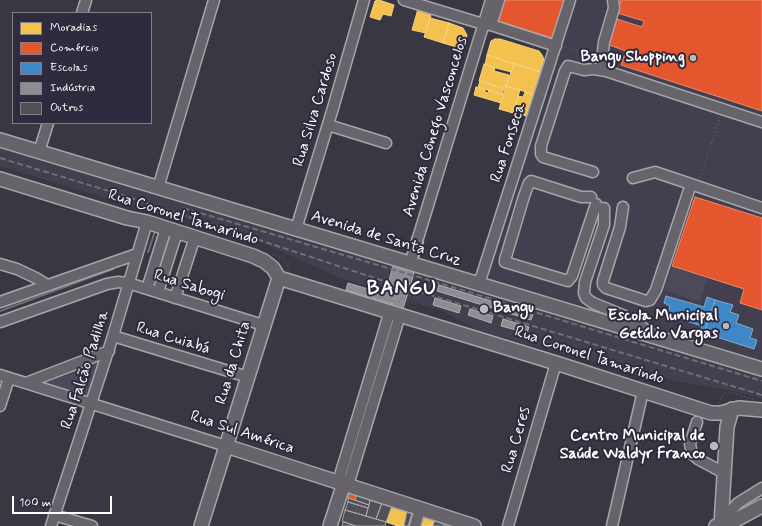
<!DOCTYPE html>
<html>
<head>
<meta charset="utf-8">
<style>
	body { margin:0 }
	#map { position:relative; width:762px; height:526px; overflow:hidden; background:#393741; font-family:Mynerve,sans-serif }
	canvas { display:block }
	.legend { position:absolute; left:12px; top:12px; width:140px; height:112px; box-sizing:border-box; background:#2f2a3d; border:1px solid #827f8b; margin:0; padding:5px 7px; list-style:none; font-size:12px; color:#fff }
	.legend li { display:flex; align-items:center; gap:8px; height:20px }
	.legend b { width:20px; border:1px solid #827f8b }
	.scale { position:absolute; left:12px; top:496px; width:100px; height:18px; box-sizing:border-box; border:2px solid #fff; border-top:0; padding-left:5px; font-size:12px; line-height:14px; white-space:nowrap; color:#fff; -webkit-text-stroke:3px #2f2a3d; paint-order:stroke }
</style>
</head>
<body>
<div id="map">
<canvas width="762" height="526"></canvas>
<ul class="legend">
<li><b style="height:11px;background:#f2c14e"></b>Moradias</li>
<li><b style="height:11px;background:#e4572e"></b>Comércio</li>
<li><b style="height:11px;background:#3f88c5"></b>Escolas</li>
<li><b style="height:11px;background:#8d8d92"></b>Indústria</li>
<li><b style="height:11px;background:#515056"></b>Outros</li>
</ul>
<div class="scale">100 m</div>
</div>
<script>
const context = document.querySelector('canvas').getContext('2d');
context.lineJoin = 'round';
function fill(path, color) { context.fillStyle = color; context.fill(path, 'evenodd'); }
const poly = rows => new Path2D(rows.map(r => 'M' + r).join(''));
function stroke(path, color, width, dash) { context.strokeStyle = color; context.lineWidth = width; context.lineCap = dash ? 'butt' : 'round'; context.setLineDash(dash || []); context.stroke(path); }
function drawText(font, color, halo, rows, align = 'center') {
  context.font = font + ' Mynerve,sans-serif'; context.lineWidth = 4; context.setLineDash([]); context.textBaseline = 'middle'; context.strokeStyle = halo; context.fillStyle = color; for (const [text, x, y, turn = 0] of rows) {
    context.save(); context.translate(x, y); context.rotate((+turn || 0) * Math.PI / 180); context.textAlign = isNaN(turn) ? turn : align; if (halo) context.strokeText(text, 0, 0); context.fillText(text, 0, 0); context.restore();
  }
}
fill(poly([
	[573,0,762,0,762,362,494,283,490,279,488,274,488,269],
	[0,148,275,231,368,256,762,373,762,399,734,391,636,374,479,331,444,312,338,277,254,239,176,216,161,209,149,211,0,166]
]), '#433f4f');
fill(poly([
	[672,267,707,278,700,302,664,290],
	[102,358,90,397,40,381]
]), '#4e4958');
const homes = poly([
	[379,0,394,5,391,16,383,14,380,20,370,17,375,1,379,0],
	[418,9,429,12,431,16,426,33,412,30,418,9],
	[430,18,449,23,443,43,424,37,430,18],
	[449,23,463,28,467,35,463,49,443,43,449,23],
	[495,39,500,39,539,51,542,55,544,59,540,72,487,55,491,41,495,39],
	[487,55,514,64,511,72,485,65,487,55],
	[484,64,493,67,495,69,494,71,509,75,505,89,479,81,484,64],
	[514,64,540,72,533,94,506,86,514,64],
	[480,81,504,88,502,95,478,87,480,81],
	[506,86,520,90,513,113,499,109,506,86],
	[476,87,485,90,485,92,488,93,489,90,504,95,501,103,474,95,476,87],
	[525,92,533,94,526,116,514,112,518,96,523,97,525,92],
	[392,505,407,510,407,513,404,526,398,526,386,522,392,505],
	[424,515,436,516,433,526,421,526,424,515]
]);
fill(homes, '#f2c14e');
stroke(homes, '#f6d483', 1);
const shops = poly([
	[501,0,568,0,556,39,495,20,501,0],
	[621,0,762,0,762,111,621,65,626,51,609,45,617,19,642,27,644,21,617,13,621,0],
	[695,197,762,218,762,310,740,303,744,289,672,266,695,197],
	[350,492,358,493,355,500,348,498,350,492]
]);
fill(shops, '#e4572e');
stroke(shops, '#ec896d', 1);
const schools = poly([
	[666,296,704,307,707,297,715,300,704,333,700,331,702,326,667,315,670,306,664,303,666,296],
	[715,300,733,305,730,312,739,315,736,323,753,329,750,338,757,340,754,349,704,333,715,300]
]);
fill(schools, '#3f88c5');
stroke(schools, '#79acd6', 1);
const industry = poly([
	[412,237,424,241,394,338,383,335,393,304,346,290,348,283,385,294,394,263,403,266,412,237],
	[439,285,533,314,531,320,437,291,439,285],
	[435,298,461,306,459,313,433,305,435,298],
	[470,309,493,316,491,323,468,315,470,309],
	[503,319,529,327,527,333,501,326,503,319]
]);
fill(industry, '#8d8d92');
stroke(industry, '#afafb3', 1);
stroke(poly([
	[148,252,155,231],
	[0,311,113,269],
	[743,507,762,495]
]), '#716e79', 2);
const building = poly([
	[358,493,371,497,369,505,355,500,358,493],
	[371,497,383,500,376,519,366,516,371,497],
	[348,498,369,505,368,508,348,502,348,498],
	[383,500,393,503,386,522,376,519,383,500],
	[348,502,368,508,366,516,345,510,348,502],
	[345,510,386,522,385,526,356,526,342,521,345,510],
	[407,511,412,513,408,526,404,526,407,511],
	[436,516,447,519,445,526,433,526,436,516],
	[343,522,356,526,342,526,343,522]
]);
fill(building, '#515056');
stroke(building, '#a6a5aa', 1);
const minor = poly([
	[404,0,483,24,491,25,556,46],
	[82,13,86,0],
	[491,25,499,0],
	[601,70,604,42,614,8,613,0],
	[328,125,386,143],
	[39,152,48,123],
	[593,172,543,157,541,154,541,146,565,71,568,66,584,70,594,69,606,71,762,122],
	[633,178,655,172,762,208],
	[158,188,214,0],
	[591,197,581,197,531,181,529,183,524,196,505,260,505,262,568,281,572,276,596,204],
	[623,207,620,227,603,281,603,285,606,288,646,301,650,300,656,290,691,184],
	[604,208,604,225,585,282,584,293,586,298,593,303,625,316,651,333],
	[296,229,333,108,364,0],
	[0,264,17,269,36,278,47,285],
	[410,264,491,0],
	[479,284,570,0],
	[147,289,166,228],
	[158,292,177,232],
	[175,298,195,237],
	[0,302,137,254],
	[0,322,107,284,118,282,128,283,263,325],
	[113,336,248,377],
	[0,375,226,446],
	[26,383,109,351],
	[0,406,9,378],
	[697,422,690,444,692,454,698,459,724,473],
	[338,482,390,311],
	[348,485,400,315],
	[54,515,92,526],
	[722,524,727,515,738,503,762,488],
	[51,526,113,336,147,222],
	[415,526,420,509],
	[508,526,556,363],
	[612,526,643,391]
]);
const major = poly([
	[0,140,762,369],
	[0,179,127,218,147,222,253,256,264,261,273,268,279,278,556,363,711,413,721,413,739,408,762,410],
	[226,446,474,526],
	[721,525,727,427,732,409],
	[201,526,279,278],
	[330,526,344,483],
	[716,526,734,521,762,506]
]);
stroke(minor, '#a6a5aa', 13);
stroke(major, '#a6a5aa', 16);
stroke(poly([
	[565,47,594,57],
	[610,63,620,66],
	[700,178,720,118,718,117],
	[153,213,163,211,161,217],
	[272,254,283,259,287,264,289,270],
	[406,281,422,285],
	[402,293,419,298],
	[379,299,380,297,399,302],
	[400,299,416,304,414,308],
	[719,403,723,394,728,392,753,399]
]), '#6f6e73', 1, [1, 3]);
stroke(minor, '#66646a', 10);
stroke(major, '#66646a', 13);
stroke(poly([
	[0,158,122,195,387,282,762,395],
	[183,208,439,283,762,381]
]), '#6f6e73', 2, [6, 3]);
stroke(poly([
	[391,329,416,249]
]), '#6f6e73', 1, [1, 3]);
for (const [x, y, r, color] of [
	[693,58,4,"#bab9bc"],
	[484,309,5,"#bab9bc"],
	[726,326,4,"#bab9bc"],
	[714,446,5,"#bab9bc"]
]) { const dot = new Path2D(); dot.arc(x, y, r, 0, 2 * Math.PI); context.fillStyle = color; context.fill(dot); stroke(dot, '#2f2a3d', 1.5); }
drawText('bold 16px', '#fff', '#2f2a3d', [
	["Bangu Shopping",685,58],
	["Bangu",493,309,"left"],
	["Escola Municipal",718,317],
	["Getúlio Vargas",718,335],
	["Centro Municipal de",705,437],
	["Saúde Waldyr Franco",705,455]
], 'right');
drawText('16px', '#fff', '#2f2a3d', [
	["Rua Silva Cardoso",316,110,-73],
	["Avenida Cônego Vasconcelos",436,127,-73],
	["Rua Fonseca",509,143,-72],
	["Rua Coronel Tamarindo",183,218,17],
	["Avenida de Santa Cruz",386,239,17],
	["Rua Sabogi",189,286,17],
	["Rua Cuiabá",173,339,17],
	["Rua Coronel Tamarindo",589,356,18],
	["Rua da Chita",234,363,-73],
	["Rua Falcão Padilha",86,370,-72],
	["Rua Sul América",242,433,18],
	["Rua Ceres",517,440,-74]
]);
context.letterSpacing = '1px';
drawText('bold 20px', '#fff', '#2f2a3d', [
	["BANGU",402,290]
]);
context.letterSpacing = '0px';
</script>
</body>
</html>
